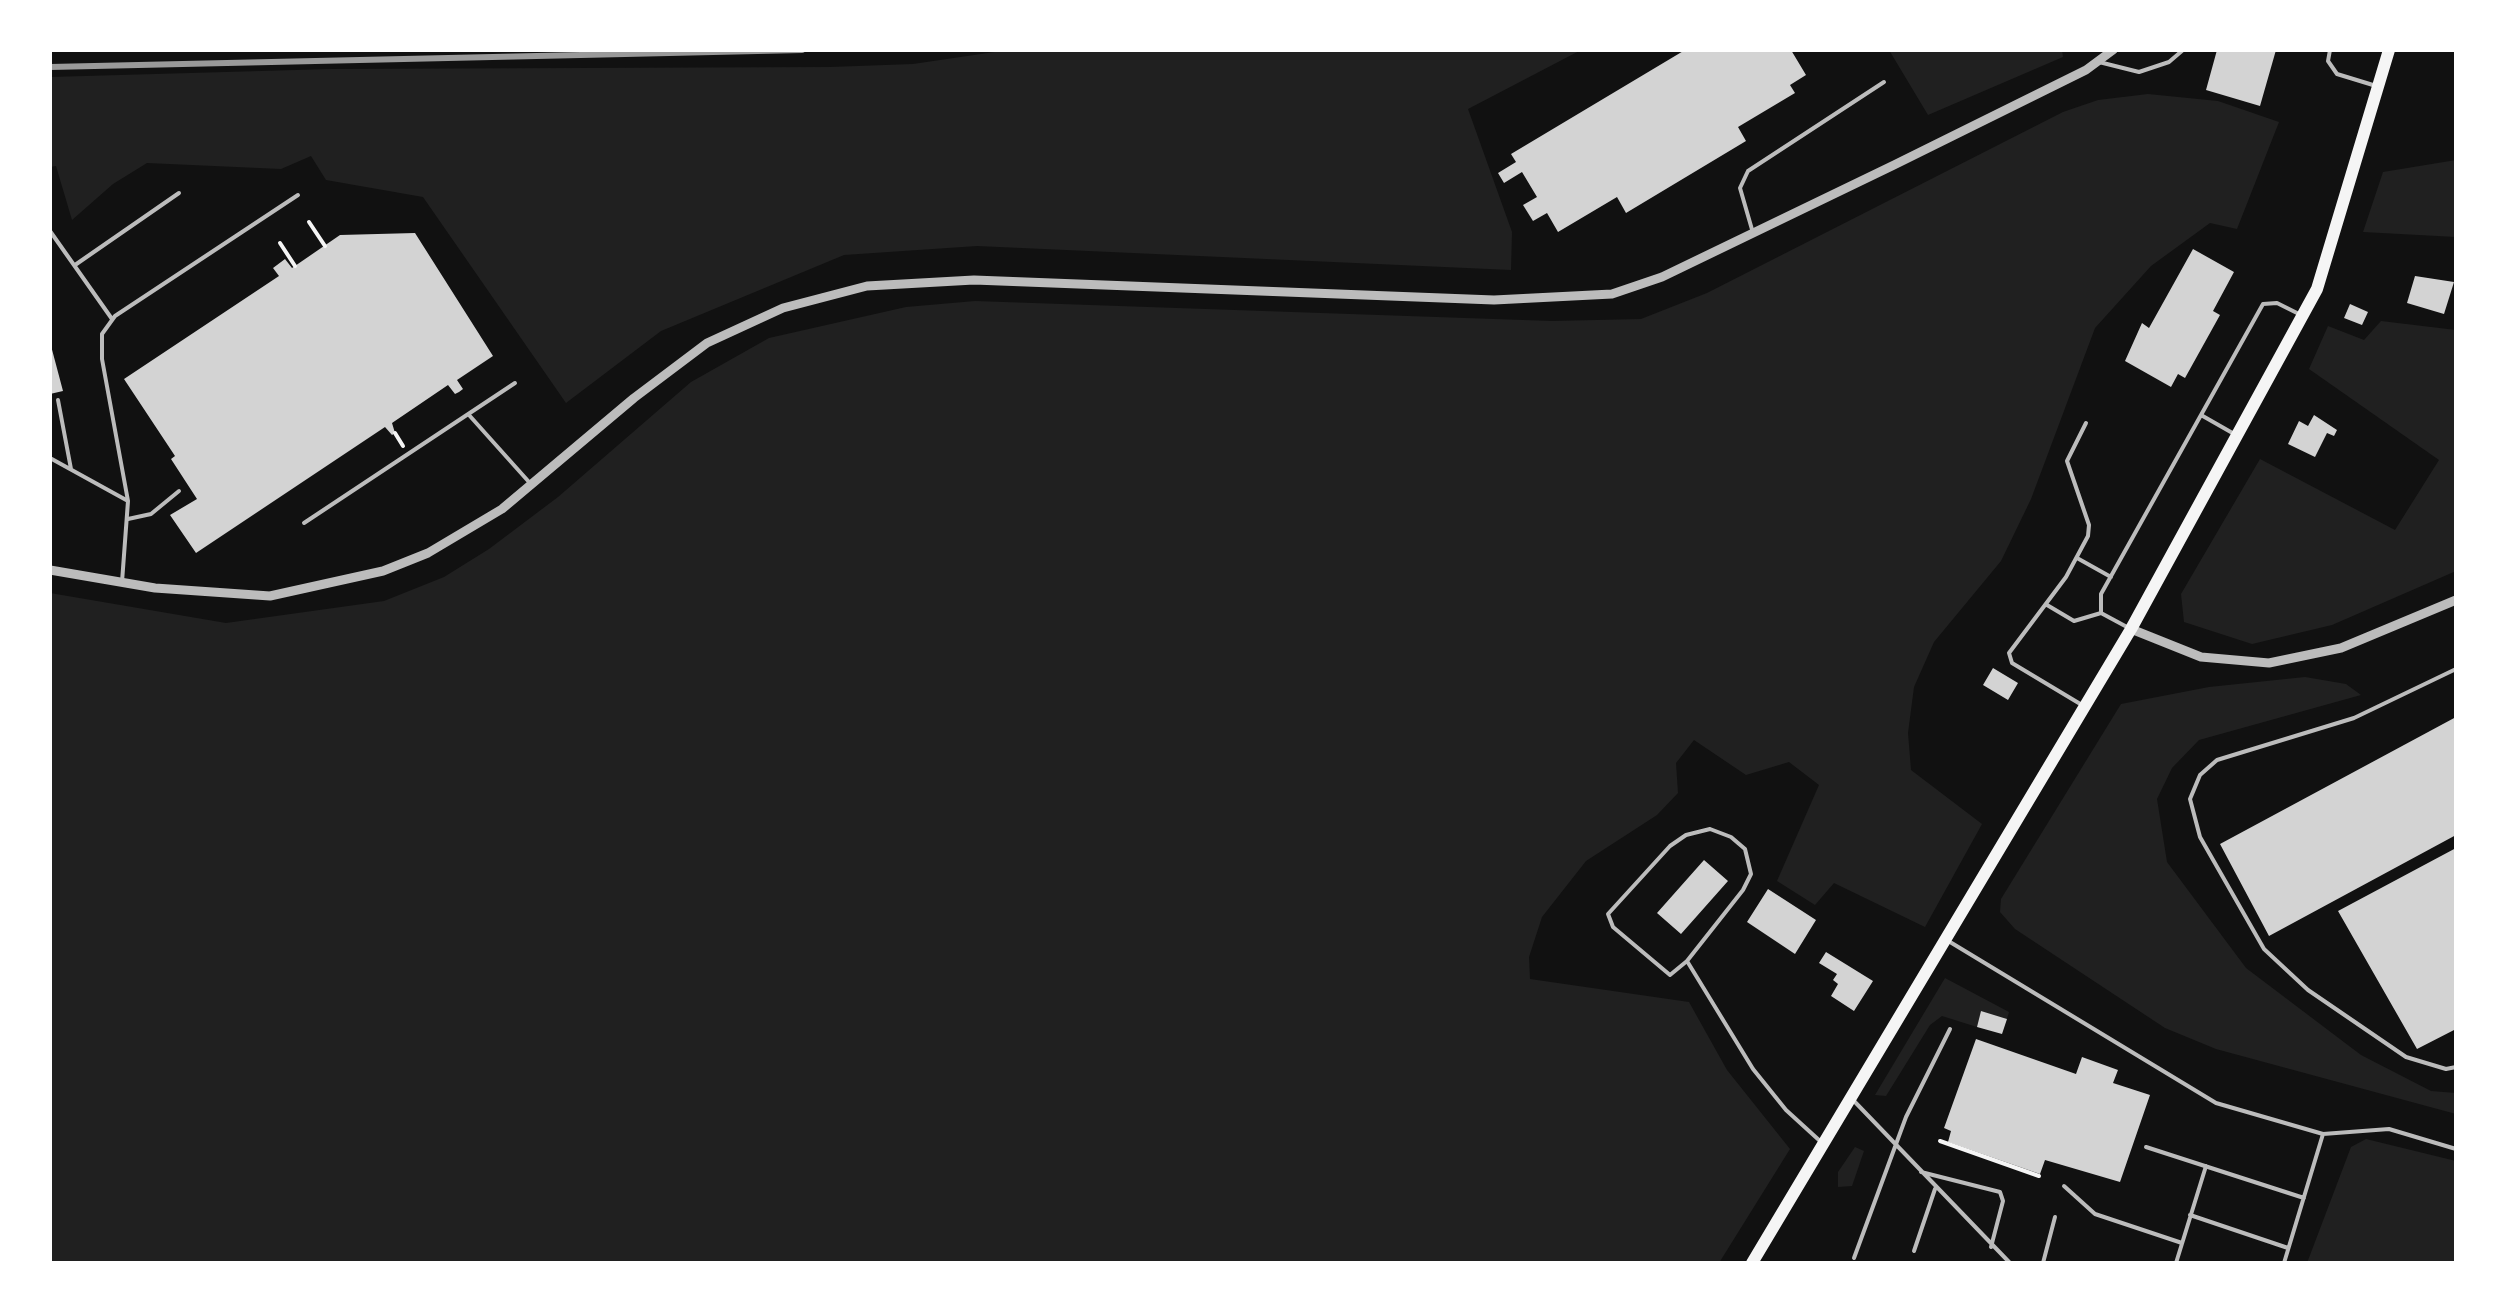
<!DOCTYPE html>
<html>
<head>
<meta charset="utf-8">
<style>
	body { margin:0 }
	#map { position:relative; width:2506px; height:1313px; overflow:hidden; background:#111; font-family:"Alegreya Sans",sans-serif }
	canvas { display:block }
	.frame { position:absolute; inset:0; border:52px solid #fff; pointer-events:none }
</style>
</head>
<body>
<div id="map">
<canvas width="2506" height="1313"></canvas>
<div class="frame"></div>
</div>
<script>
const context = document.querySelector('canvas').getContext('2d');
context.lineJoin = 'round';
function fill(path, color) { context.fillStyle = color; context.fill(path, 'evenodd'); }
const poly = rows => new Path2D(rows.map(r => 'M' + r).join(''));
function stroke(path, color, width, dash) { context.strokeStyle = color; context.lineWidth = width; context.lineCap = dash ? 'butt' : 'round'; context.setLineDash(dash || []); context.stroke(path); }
fill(poly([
	[1008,50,1581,50,1468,109,1512,232,1511,270,977,246,844,255,661,331,566,403,423,197,326,180,311,156,281,169,147,163,113,184,72,220,56,166,50,167,50,77,331,69,830,67,913,64],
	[1889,50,2062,50,2063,57,1928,115],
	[2148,94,2218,101,2279,122,2237,229,2210,223,2151,266,2095,328,2031,499,2001,561,1934,642,1914,687,1908,733,1911,770,1982,824,1925,927,1834,883,1815,905,1777,881,1819,785,1789,762,1746,775,1694,740,1676,763,1678,793,1657,815,1586,861,1542,917,1529,957,1530,979,1689,1002,1727,1070,1790,1149,1719,1263,50,1263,50,593,226,623,384,601,444,577,489,549,558,497,691,382,769,338,906,307,975,301,1552,321,1641,319,1707,293,2063,112,2098,100],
	[2456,160,2456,237,2363,232,2383,172],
	[2381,321,2456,330,2456,571,2332,625,2252,644,2184,622,2181,594,2260,459,2395,530,2439,460,2309,369,2328,326,2364,340],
	[2305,677,2346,684,2361,695,2199,740,2172,768,2157,799,2167,862,2246,968,2361,1055,2431,1091,2456,1093,2456,1114,2216,1049,2165,1028,2015,929,2000,912,2001,899,2121,704,2209,687],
	[1945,978,2009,1012,2007,1019,1981,1011,1977,1027,1942,1016,1930,1025,1886,1096,1875,1095],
	[2366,1139,2456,1161,2456,1263,2307,1263,2351,1147],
	[1855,1147,1864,1151,1852,1186,1838,1187,1838,1172]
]), '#202020');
fill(poly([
	[1685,50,1791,50,1806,75,1790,85,1795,93,1738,127,1746,141,1626,213,1617,197,1558,232,1547,213,1533,221,1523,205,1537,197,1522,172,1504,183,1498,173,1516,162,1511,154],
	[2217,50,2276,50,2260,106,2206,90],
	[415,233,493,356,457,380,463,389,459,392,455,394,448,385,392,423,395,433,392,435,385,427,196,553,170,515,197,499,171,459,175,456,124,379,279,276,273,268,285,259,292,268,340,235],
	[2193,249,2234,272,2213,311,2220,315,2185,378,2178,374,2171,387,2125,361,2142,323,2149,328],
	[2415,276,2454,282,2444,314,2407,303],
	[2350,304,2368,312,2362,325,2344,318],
	[50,342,63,391,50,394],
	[2314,415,2337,430,2334,436,2327,433,2315,457,2288,444,2299,421,2308,426],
	[1993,668,2018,683,2008,700,1983,685],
	[2456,717,2456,835,2269,936,2220,844],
	[2456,848,2456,1029,2417,1049,2338,911],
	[1704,860,1728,881,1681,934,1657,913],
	[1768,889,1816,920,1795,954,1747,922],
	[1826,952,1873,981,1854,1011,1831,996,1838,984,1833,980,1837,974,1819,963],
	[1981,1011,2007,1019,2002,1034,1977,1027],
	[1976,1039,2076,1074,2082,1057,2118,1070,2113,1083,2150,1095,2120,1182,2045,1160,2040,1174,1948,1142,1951,1131,1944,1128]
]), '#d3d3d3');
stroke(poly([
	[309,222,325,246],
	[280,243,295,266],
	[395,433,403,446],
	[1940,1141,2039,1176]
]), '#f5f5f5', 4);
stroke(poly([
	[2330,50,2328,61,2337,74,2373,85],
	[2099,62,2139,72,2169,62,2183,50],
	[50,231,112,319],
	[1753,233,1740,188,1748,171,1884,82],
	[75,265,179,193],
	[58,400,71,469],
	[469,415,529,482],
	[2201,415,2236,435],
	[50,458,128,501],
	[128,519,151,514,179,491],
	[304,523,515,383],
	[2077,558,2111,577],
	[122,582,128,501,102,359,102,334,115,316,298,195],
	[2047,605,2074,621,2101,613],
	[2127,627,2101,613,2101,594,2263,304,2277,303,2299,314],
	[2456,669,2354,718,2217,760,2200,775,2190,799,2200,837,2264,949,2308,990,2406,1057,2446,1069,2456,1067],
	[2082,705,2012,663,2009,653,2066,577,2088,536,2089,525,2067,461,2086,423],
	[1710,829,1731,837,1745,849,1751,874,1743,890,1687,961,1670,975,1613,927,1608,914,1670,846,1686,835,1710,829],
	[1950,942,2216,1103,2323,1134,2389,1129,2456,1149],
	[1687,961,1753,1069,1786,1110,1820,1141],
	[1854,1101,2010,1263],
	[2146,1147,2304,1198],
	[1921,1172,2000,1192,2003,1201,1991,1247],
	[2064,1186,2095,1214,2182,1243],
	[2190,1215,2288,1248],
	[1914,1251,1935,1189],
	[1854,1258,1906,1117,1950,1029],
	[2043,1263,2055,1217],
	[2176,1263,2206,1166],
	[2284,1263,2323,1134]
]), '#bcbcbc', 4);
stroke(poly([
	[50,570,155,588,270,596,383,571,428,553,502,509,634,398,707,343,783,308,867,286,974,280,1494,300,1612,294,1662,277,1894,165,2086,70,2113,50],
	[2131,629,2201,657,2269,663,2341,648,2456,600]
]), '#bcbcbc', 9);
stroke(poly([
	[1752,1263,2131,629,2317,289,2389,50]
]), '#f5f5f5', 12);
stroke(poly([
	[50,67,802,50]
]), '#9a9a9a', 6);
</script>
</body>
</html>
